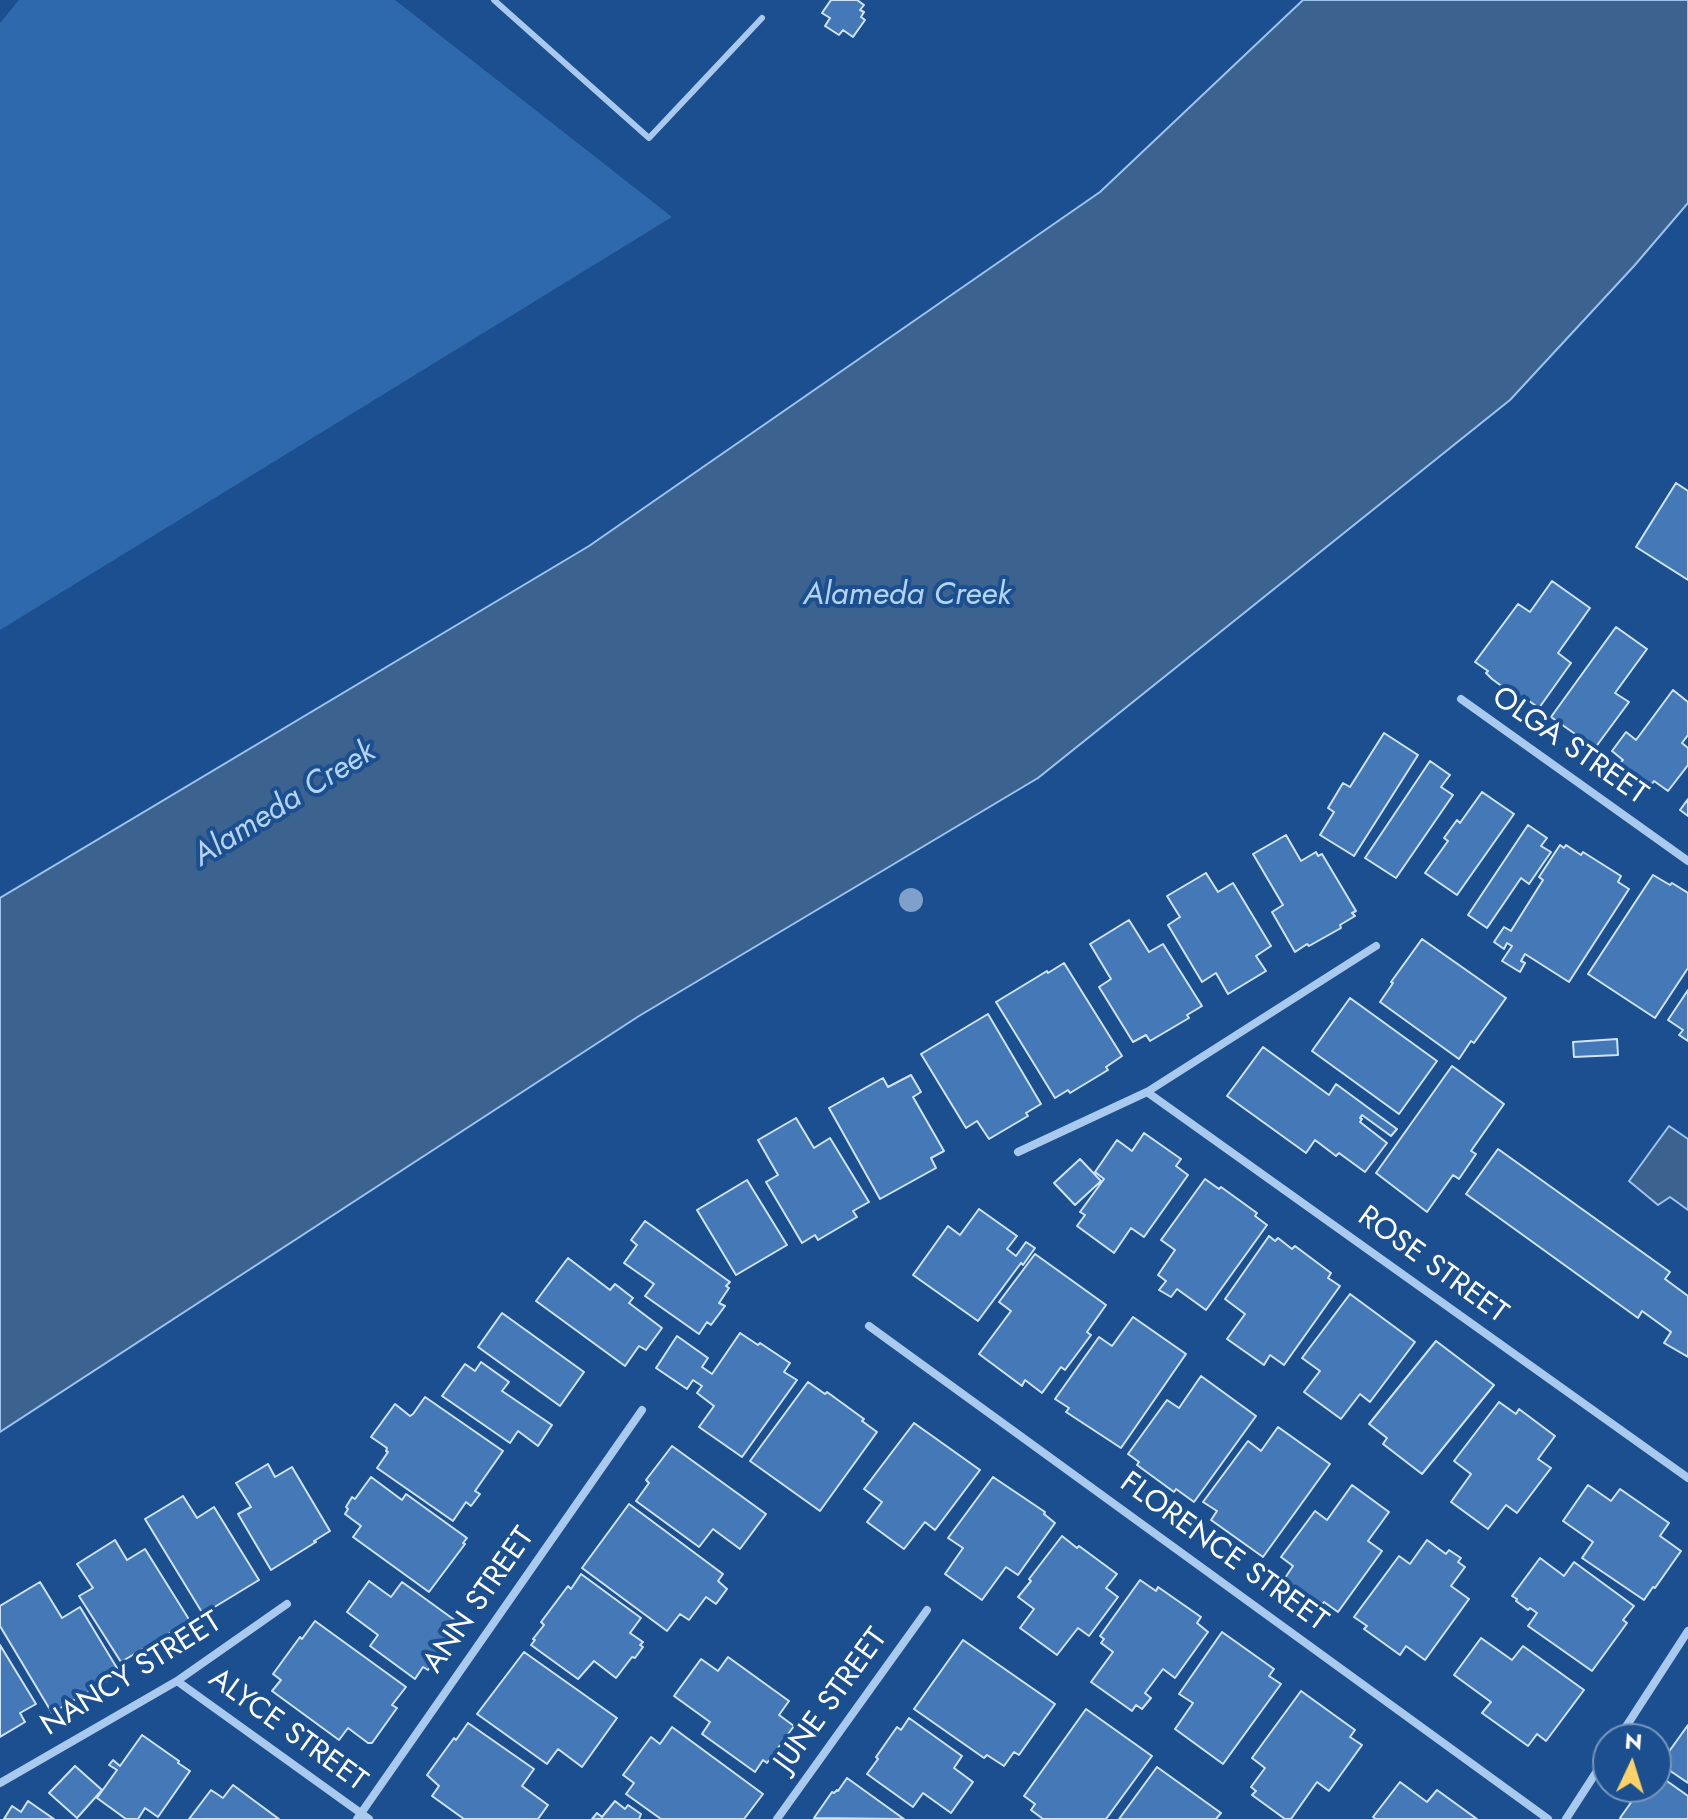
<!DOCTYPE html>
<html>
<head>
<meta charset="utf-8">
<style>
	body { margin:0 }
	#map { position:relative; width:1688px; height:1819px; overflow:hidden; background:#1b4f8f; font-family:Jost,sans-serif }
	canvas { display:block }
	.north { position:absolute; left:1592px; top:1723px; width:80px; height:80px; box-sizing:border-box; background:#1b4f8f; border:2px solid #7695bc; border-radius:50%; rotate:4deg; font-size:22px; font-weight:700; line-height:32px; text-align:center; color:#fff }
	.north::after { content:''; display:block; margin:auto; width:28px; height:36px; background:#ffd166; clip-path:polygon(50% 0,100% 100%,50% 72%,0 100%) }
</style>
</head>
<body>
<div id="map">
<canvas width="1688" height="1819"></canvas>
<div class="north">N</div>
</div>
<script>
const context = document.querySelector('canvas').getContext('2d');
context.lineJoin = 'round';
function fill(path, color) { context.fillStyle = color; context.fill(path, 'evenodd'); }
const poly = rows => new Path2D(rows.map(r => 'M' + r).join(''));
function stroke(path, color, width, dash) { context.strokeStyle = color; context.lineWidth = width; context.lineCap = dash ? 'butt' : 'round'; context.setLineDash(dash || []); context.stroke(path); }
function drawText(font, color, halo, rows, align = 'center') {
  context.font = font + ' Jost,sans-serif'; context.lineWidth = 8; context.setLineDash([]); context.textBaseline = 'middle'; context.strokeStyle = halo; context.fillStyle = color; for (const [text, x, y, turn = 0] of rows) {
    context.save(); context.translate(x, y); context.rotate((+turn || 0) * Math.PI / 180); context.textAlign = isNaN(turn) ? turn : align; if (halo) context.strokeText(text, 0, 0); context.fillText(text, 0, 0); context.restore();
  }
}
fill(poly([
	[19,0,395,0,672,217,0,630,0,23]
]), '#2e69ad');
const water = poly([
	[1303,0,1688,0,1688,203,1634,266,1510,400,1038,778,639,1016,0,1432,0,898,589,546,1100,192,1303,0],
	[1669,1126,1688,1139,1688,1210,1670,1197,1658,1205,1629,1181,1669,1126]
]);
fill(water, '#3c6290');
stroke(water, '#9cc4f0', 2);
const building = poly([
	[831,0,857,0,864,5,860,10,864,12,861,17,865,20,853,37,843,30,839,35,825,26,830,18,822,13,831,0],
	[1676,483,1688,491,1688,580,1636,547,1676,483],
	[1552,581,1590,608,1558,653,1571,663,1539,708,1525,698,1522,701,1492,679,1486,673,1488,671,1475,662,1518,604,1530,612,1552,581],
	[1616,627,1647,649,1615,693,1629,702,1595,748,1551,717,1616,627],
	[1673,690,1688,702,1688,735,1682,743,1688,748,1688,765,1668,791,1654,781,1649,788,1618,765,1623,760,1612,751,1626,732,1636,740,1673,690],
	[1384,733,1418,755,1354,856,1320,835,1334,812,1328,808,1343,783,1350,787,1384,733],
	[1430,761,1450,775,1441,787,1453,795,1396,878,1365,858,1430,761],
	[1482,792,1514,814,1457,895,1425,873,1448,841,1444,838,1457,820,1460,823,1482,792],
	[1688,799,1688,816,1680,810,1688,799],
	[1528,825,1547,838,1541,846,1551,852,1529,884,1521,878,1487,928,1468,915,1528,825],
	[1286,835,1301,861,1316,852,1318,856,1322,854,1356,911,1352,913,1355,916,1340,925,1341,928,1309,946,1307,944,1295,952,1272,912,1283,905,1253,854,1286,835],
	[1560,845,1564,848,1566,845,1581,855,1583,852,1621,876,1618,882,1629,889,1569,982,1525,954,1521,961,1525,963,1520,972,1502,961,1512,946,1507,943,1504,949,1494,942,1504,927,1511,931,1543,880,1539,877,1560,845],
	[1206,873,1218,892,1233,883,1271,946,1256,956,1266,971,1228,994,1216,973,1202,982,1168,925,1180,917,1167,896,1206,873],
	[1653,875,1670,885,1672,883,1688,893,1688,968,1655,1018,1588,974,1653,875],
	[1129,920,1149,952,1163,944,1202,1006,1187,1015,1189,1018,1150,1041,1146,1035,1133,1042,1099,987,1111,979,1090,944,1129,920],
	[1422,939,1506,998,1474,1043,1471,1041,1459,1059,1380,1002,1393,983,1391,982,1422,939],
	[1064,963,1122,1056,1106,1067,1108,1070,1070,1093,1068,1090,1055,1098,996,1002,1047,971,1048,973,1064,963],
	[1688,990,1688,1041,1679,1035,1683,1030,1668,1020,1688,990],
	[1350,998,1437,1061,1399,1114,1312,1051,1350,998],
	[988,1014,1041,1104,1026,1113,1028,1116,989,1139,977,1121,966,1128,921,1054,988,1014],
	[1617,1039,1618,1055,1574,1057,1573,1042,1617,1039],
	[1263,1047,1329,1095,1336,1084,1397,1129,1391,1136,1362,1115,1360,1118,1362,1119,1360,1122,1387,1143,1365,1172,1339,1153,1336,1156,1315,1140,1306,1153,1227,1096,1263,1047],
	[1452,1066,1504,1104,1471,1151,1476,1154,1459,1179,1453,1175,1427,1212,1376,1173,1452,1066],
	[911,1075,921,1092,913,1097,944,1151,931,1158,936,1168,880,1199,829,1108,883,1078,888,1087,911,1075],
	[796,1118,814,1148,830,1138,869,1202,853,1211,857,1217,818,1240,815,1235,802,1243,766,1182,778,1175,758,1140,796,1118],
	[1144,1133,1181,1159,1176,1166,1188,1175,1144,1237,1131,1228,1114,1253,1077,1226,1085,1215,1080,1212,1104,1179,1095,1172,1117,1140,1132,1151,1144,1133],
	[1498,1149,1670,1272,1665,1279,1688,1296,1688,1357,1664,1343,1671,1332,1642,1311,1638,1318,1466,1194,1498,1149],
	[1080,1159,1101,1181,1075,1205,1054,1183,1080,1159],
	[1205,1179,1219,1189,1221,1187,1257,1213,1255,1216,1267,1225,1206,1310,1177,1289,1171,1297,1159,1290,1166,1281,1158,1275,1175,1250,1161,1240,1205,1179],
	[747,1180,787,1245,736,1275,697,1210,747,1180],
	[979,1209,1017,1236,1007,1249,1016,1256,1026,1242,1035,1248,1023,1265,1021,1263,978,1321,913,1275,948,1226,960,1235,979,1209],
	[645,1221,730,1282,726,1286,729,1288,719,1303,725,1306,711,1325,707,1322,699,1334,645,1296,654,1284,624,1263,637,1245,631,1240,645,1221],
	[1269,1236,1275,1241,1278,1238,1292,1249,1295,1246,1331,1273,1328,1278,1340,1286,1284,1365,1270,1355,1264,1365,1227,1339,1245,1314,1225,1299,1269,1236],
	[1035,1254,1106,1305,1087,1332,1091,1335,1065,1370,1061,1367,1042,1393,1025,1380,1022,1386,979,1354,1011,1311,999,1302,1035,1254],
	[568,1258,610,1290,615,1284,633,1298,629,1303,662,1328,646,1350,639,1346,625,1366,536,1301,568,1258],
	[1350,1294,1415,1342,1370,1402,1360,1394,1341,1419,1304,1392,1320,1371,1302,1358,1350,1294],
	[502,1313,584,1372,560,1406,478,1347,502,1313],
	[1133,1317,1186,1354,1121,1448,1066,1412,1069,1408,1055,1399,1099,1337,1112,1346,1133,1317],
	[740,1333,758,1345,760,1343,790,1363,784,1372,797,1380,742,1457,699,1427,714,1406,697,1393,702,1386,693,1380,687,1389,656,1368,677,1336,708,1358,702,1367,712,1374,740,1333],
	[1436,1341,1494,1385,1422,1474,1383,1444,1387,1438,1369,1424,1436,1341],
	[481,1362,509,1382,502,1391,552,1425,538,1446,518,1431,510,1443,442,1396,465,1364,475,1371,481,1362],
	[1201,1376,1256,1416,1194,1502,1176,1489,1174,1492,1137,1465,1139,1462,1128,1454,1167,1400,1179,1408,1201,1376],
	[808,1382,825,1394,827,1392,864,1419,862,1421,877,1432,820,1511,750,1461,808,1382],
	[425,1397,503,1451,475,1491,480,1494,471,1506,466,1502,453,1521,377,1468,388,1452,386,1451,387,1448,371,1437,395,1404,410,1416,413,1414,425,1397],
	[1499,1402,1516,1414,1519,1409,1555,1436,1538,1459,1551,1468,1517,1513,1506,1505,1488,1529,1451,1502,1471,1474,1454,1461,1499,1402],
	[914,1423,980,1470,935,1530,925,1522,904,1549,867,1522,882,1502,864,1489,914,1423],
	[1278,1427,1330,1464,1263,1557,1211,1520,1217,1511,1203,1502,1248,1441,1261,1451,1278,1427],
	[672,1446,766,1514,740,1549,713,1529,699,1547,636,1501,649,1483,646,1480,672,1446],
	[268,1464,275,1477,292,1467,330,1531,314,1541,316,1542,271,1570,238,1514,251,1507,236,1483,268,1464],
	[371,1477,402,1500,406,1494,467,1538,463,1543,465,1544,429,1592,353,1537,361,1526,345,1514,348,1509,346,1507,352,1497,355,1499,371,1477],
	[993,1477,1045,1512,1044,1514,1055,1523,1018,1575,1006,1567,982,1600,945,1574,963,1548,948,1538,993,1477],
	[1352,1485,1389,1512,1368,1541,1382,1551,1338,1612,1324,1602,1320,1607,1283,1581,1293,1566,1281,1557,1315,1511,1327,1520,1352,1485],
	[1588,1485,1611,1501,1620,1489,1669,1523,1660,1536,1681,1551,1655,1588,1653,1587,1644,1600,1582,1558,1593,1542,1563,1521,1588,1485],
	[183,1496,197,1518,214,1507,259,1580,203,1614,145,1519,183,1496],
	[629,1504,723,1574,718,1581,727,1589,716,1604,706,1597,689,1620,680,1614,667,1631,582,1568,629,1504],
	[1062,1536,1077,1548,1079,1546,1117,1574,1106,1588,1118,1597,1089,1636,1078,1628,1057,1655,1020,1628,1034,1609,1018,1597,1031,1581,1029,1579,1062,1536],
	[115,1540,127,1560,145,1549,190,1621,121,1662,79,1596,93,1588,77,1564,115,1540],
	[1427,1540,1446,1554,1449,1550,1461,1558,1458,1562,1465,1567,1451,1586,1469,1599,1425,1660,1406,1646,1400,1655,1364,1629,1367,1626,1354,1617,1399,1556,1410,1564,1427,1540],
	[1540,1558,1564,1576,1574,1562,1634,1606,1623,1620,1627,1623,1592,1671,1528,1626,1537,1613,1530,1608,1528,1610,1516,1601,1517,1599,1512,1596,1540,1558],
	[581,1574,641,1618,630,1633,643,1642,640,1645,643,1647,635,1658,632,1657,616,1678,594,1661,578,1679,531,1645,535,1640,533,1639,544,1625,541,1622,568,1586,571,1589,581,1574],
	[1140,1580,1156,1591,1158,1587,1201,1617,1197,1623,1208,1632,1175,1678,1163,1669,1145,1693,1151,1698,1142,1709,1136,1705,1132,1711,1091,1682,1113,1652,1101,1643,1104,1639,1100,1636,1140,1580],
	[369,1581,391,1597,402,1582,456,1621,445,1637,450,1640,428,1670,423,1667,415,1679,370,1646,378,1635,347,1612,369,1581],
	[40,1582,62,1618,80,1607,120,1673,52,1713,0,1626,0,1606,40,1582],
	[315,1621,406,1687,392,1705,397,1708,372,1743,368,1743,348,1728,339,1740,272,1691,281,1680,273,1674,300,1637,302,1639,315,1621],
	[1222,1632,1274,1669,1269,1676,1281,1684,1223,1764,1175,1729,1193,1703,1179,1694,1222,1632],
	[1481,1638,1512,1660,1523,1646,1584,1690,1546,1741,1537,1734,1528,1746,1482,1713,1491,1702,1454,1675,1481,1638],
	[963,1640,1055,1704,1019,1755,1014,1752,1004,1766,987,1755,984,1758,914,1709,963,1640],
	[0,1645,36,1704,20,1713,25,1722,0,1737,0,1645],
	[524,1652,617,1718,582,1767,558,1749,547,1764,477,1714,524,1652],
	[728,1657,789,1701,779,1715,794,1726,767,1763,763,1760,755,1772,702,1734,710,1722,674,1696,701,1659,718,1671,728,1657],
	[1301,1691,1355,1730,1350,1737,1362,1745,1329,1791,1317,1782,1291,1819,1285,1819,1252,1795,1256,1791,1251,1787,1265,1768,1252,1758,1301,1691],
	[1086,1709,1152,1756,1106,1819,1043,1819,1031,1810,1035,1804,1024,1796,1086,1709],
	[909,1718,962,1756,954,1768,973,1782,951,1813,923,1793,913,1807,867,1774,878,1759,876,1757,897,1727,901,1730,909,1718],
	[468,1723,534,1769,522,1786,548,1805,538,1819,464,1819,432,1796,439,1786,427,1775,454,1738,456,1740,468,1723],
	[1688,1725,1688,1783,1660,1764,1688,1725],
	[672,1727,763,1794,744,1819,661,1819,626,1794,634,1783,623,1775,651,1737,660,1744,672,1727],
	[142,1735,179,1761,178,1763,190,1771,158,1817,145,1808,138,1819,126,1819,97,1798,117,1770,109,1765,113,1760,120,1766,142,1735],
	[75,1766,102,1790,77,1818,49,1793,75,1766],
	[1157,1767,1221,1813,1216,1819,1119,1819,1157,1767],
	[1657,1774,1688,1796,1688,1819,1622,1819,1620,1818,1642,1787,1656,1787,1657,1774],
	[847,1778,904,1819,814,1818,832,1792,834,1793,837,1790,838,1791,847,1778],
	[1400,1782,1427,1802,1437,1790,1477,1819,1376,1819,1373,1817,1400,1782],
	[233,1785,279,1819,189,1819,211,1790,223,1798,233,1785],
	[28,1801,54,1819,4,1819,12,1806,21,1812,28,1801],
	[615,1801,625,1809,628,1805,641,1814,639,1819,592,1819,597,1813,602,1817,615,1801]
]);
fill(building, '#4478b7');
stroke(building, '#cfe3fa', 2);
stroke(poly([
	[494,0,649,138,762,18]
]), '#a9c9ee', 6);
stroke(poly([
	[1461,699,1688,861],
	[1147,1092,1688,1478],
	[1018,1152,1147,1092,1376,946],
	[869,1326,1548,1819],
	[177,1681,369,1819],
	[1618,1739,1688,1631],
	[0,1783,177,1681,287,1604],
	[357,1819,642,1410],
	[777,1819,927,1610],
	[1566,1819,1608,1754]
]), '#a9c9ee', 8);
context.fillStyle = '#7ea0ca';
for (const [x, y] of [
	[911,900]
]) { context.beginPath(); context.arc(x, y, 12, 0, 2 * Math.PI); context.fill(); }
drawText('30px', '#fff', '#1b4f8f', [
	["OLGA STREET",1569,747,35],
	["ROSE STREET",1432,1266,36],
	["FLORENCE STREET",1223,1553,36],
	["ANN STREET",480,1601,-55],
	["NANCY STREET",132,1675,-32],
	["JUNE STREET",832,1701,-54],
	["ALYCE STREET",287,1731,36]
]);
drawText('italic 32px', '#b5d3f5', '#1b4f8f', [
	["Alameda Creek",907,596],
	["Alameda Creek",285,805,-32]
]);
</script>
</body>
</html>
